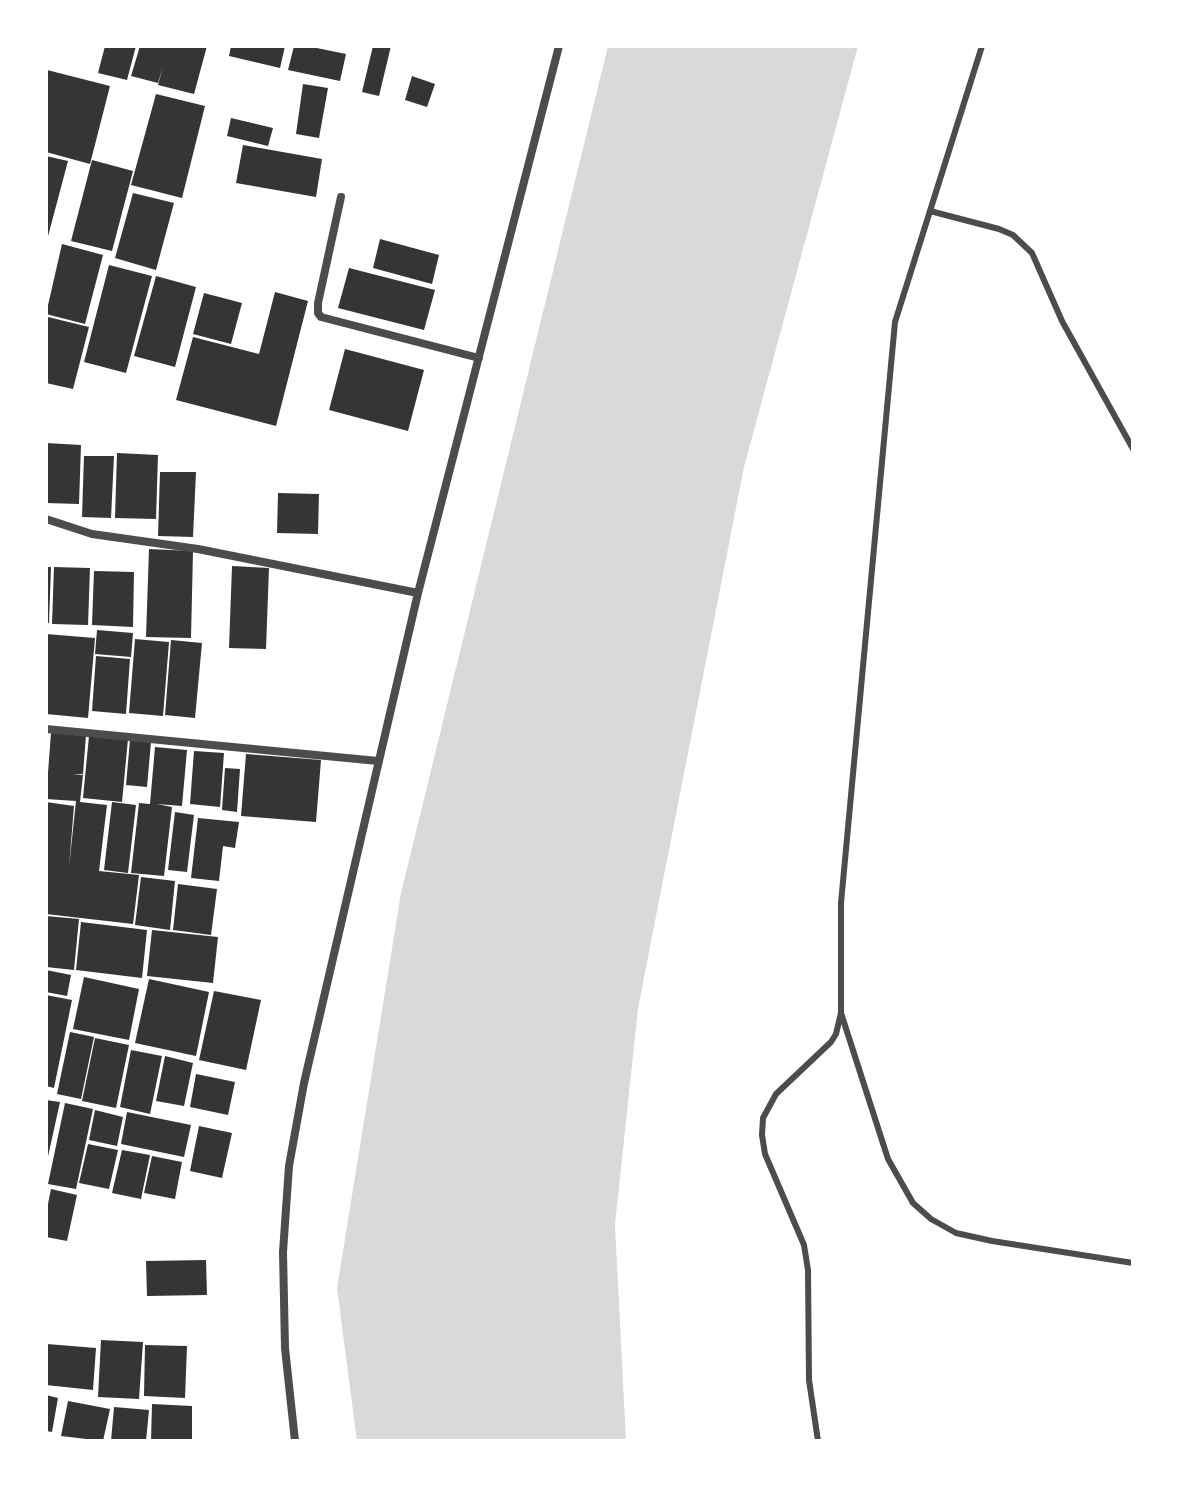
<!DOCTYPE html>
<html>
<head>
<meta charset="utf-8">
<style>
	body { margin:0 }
	#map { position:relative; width:1179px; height:1487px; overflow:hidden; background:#fff; font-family:Literata,serif }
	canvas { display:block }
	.frame { position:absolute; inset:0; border:48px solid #fff; pointer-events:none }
</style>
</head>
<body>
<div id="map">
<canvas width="1179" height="1487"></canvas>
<div class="frame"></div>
</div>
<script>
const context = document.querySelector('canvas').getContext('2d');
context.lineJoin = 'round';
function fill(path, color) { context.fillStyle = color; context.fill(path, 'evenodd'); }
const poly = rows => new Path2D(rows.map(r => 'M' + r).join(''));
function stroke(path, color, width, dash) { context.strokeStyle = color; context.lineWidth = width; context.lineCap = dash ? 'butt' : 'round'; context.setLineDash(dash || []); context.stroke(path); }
fill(poly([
	[608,46,858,46,744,467,638,1008,615,1225,626,1441,357,1441,337,1288,401,893]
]), '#d9d9d9');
fill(poly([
	[105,46,136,46,127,80,98,73],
	[140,46,207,46,194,94,158,85,163,66,158,83,131,76],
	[231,46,285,46,280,68,229,56],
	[294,46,307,46,346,54,340,81,288,70],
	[373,46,391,46,379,96,362,92],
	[47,70,110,86,90,164,46,152],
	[412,76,435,84,427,107,405,100],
	[303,84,328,88,319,138,296,134],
	[156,94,205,106,182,198,131,185],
	[231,118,273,128,268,146,227,136],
	[243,145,322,159,316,197,236,183],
	[46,156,68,161,47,240,46,240],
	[92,160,133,171,112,251,71,241],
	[133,193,174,203,156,270,115,258],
	[380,239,439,255,432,284,373,268],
	[62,244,103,255,85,324,46,314],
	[109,265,152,276,126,373,84,362],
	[349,268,435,290,424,330,338,308],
	[156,276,196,287,175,367,134,356],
	[275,292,308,301,276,426,176,400,193,337,259,354],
	[204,293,242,303,231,344,193,334],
	[48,317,89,327,73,389,46,383],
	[345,349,424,370,408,431,329,410],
	[46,443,81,445,79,504,46,503],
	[117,453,158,455,156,519,115,518],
	[84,456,114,456,111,518,82,517],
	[160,472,196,472,193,537,158,536],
	[278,493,319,494,318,534,277,533],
	[149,549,193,551,191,638,146,637],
	[232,566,269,568,266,649,229,648],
	[46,567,51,567,49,623,46,623],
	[54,567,90,568,88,625,52,624],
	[94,571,134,572,133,627,92,625],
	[97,630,133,633,131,657,95,654],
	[46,634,95,638,88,718,46,714],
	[135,639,169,642,163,716,129,713],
	[171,640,202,643,195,718,165,715],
	[96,656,130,659,126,714,92,711],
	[51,733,86,735,83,774,73,774,83,775,80,802,107,805,99,871,139,875,133,924,46,914,46,802,74,806,69,867,76,801,46,799],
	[89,736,128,739,122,802,83,798],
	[130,740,151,742,147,787,126,785],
	[155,747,187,750,182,806,157,804,172,807,164,876,131,873,139,803,150,804],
	[194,751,224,753,220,807,190,804],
	[246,754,321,760,316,822,241,816],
	[225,768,240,769,237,812,222,810],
	[112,802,136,805,128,873,104,870],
	[175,812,194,815,187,872,168,870],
	[198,818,239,822,235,848,223,846,219,881,191,878],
	[141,877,175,881,170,930,135,925],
	[178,884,217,889,211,935,173,930],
	[46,916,79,919,74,970,46,967],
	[81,922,147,930,142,978,76,970],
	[152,930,218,937,213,983,147,976],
	[46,970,71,975,67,996,46,992],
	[84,977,139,989,129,1040,73,1029],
	[149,979,209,992,196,1056,135,1043],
	[214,991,261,1000,246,1070,199,1060],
	[46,995,72,1000,54,1088,46,1086],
	[70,1032,94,1037,81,1099,57,1094],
	[95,1038,129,1045,116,1108,82,1101],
	[131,1050,162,1056,150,1114,120,1107],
	[165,1056,193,1063,184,1106,156,1101],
	[196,1074,235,1082,228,1115,190,1107],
	[46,1100,60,1102,47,1161,46,1161],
	[65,1103,93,1109,76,1189,48,1184],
	[95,1110,123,1117,117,1146,89,1140],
	[127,1112,191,1125,184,1157,121,1144],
	[199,1126,232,1133,222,1178,190,1171],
	[88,1144,118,1150,109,1189,79,1183],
	[122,1150,150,1155,141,1199,112,1193],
	[152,1156,182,1162,175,1199,144,1193],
	[51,1189,77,1195,67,1241,46,1237,46,1214],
	[206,1260,207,1295,147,1296,146,1261],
	[101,1340,143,1342,139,1399,98,1397],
	[47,1344,96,1348,93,1390,46,1385],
	[145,1345,187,1346,185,1398,144,1396],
	[46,1395,58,1398,52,1432,46,1431],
	[68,1401,110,1409,103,1441,61,1436],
	[152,1404,192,1406,192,1441,151,1441],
	[114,1407,149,1410,146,1441,111,1441]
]), '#353535');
stroke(poly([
	[930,211,999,229,1013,235,1032,253,1062,321,1133,449],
	[841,1013,888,1159,913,1203,931,1219,956,1233,992,1241,1133,1263],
	[818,1441,809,1380,808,1270,804,1245,765,1154,762,1135,763,1118,776,1094,831,1042,836,1034,841,1013,841,903,895,322,982,46]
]), '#4c4c4c', 6);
stroke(poly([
	[341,197,318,303,318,313,321,317,479,358],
	[46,519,92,534,198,549,418,593],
	[46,729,378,761],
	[295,1441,285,1348,283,1252,289,1166,304,1083,418,593,559,46]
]), '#4c4c4c', 8);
</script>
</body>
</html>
